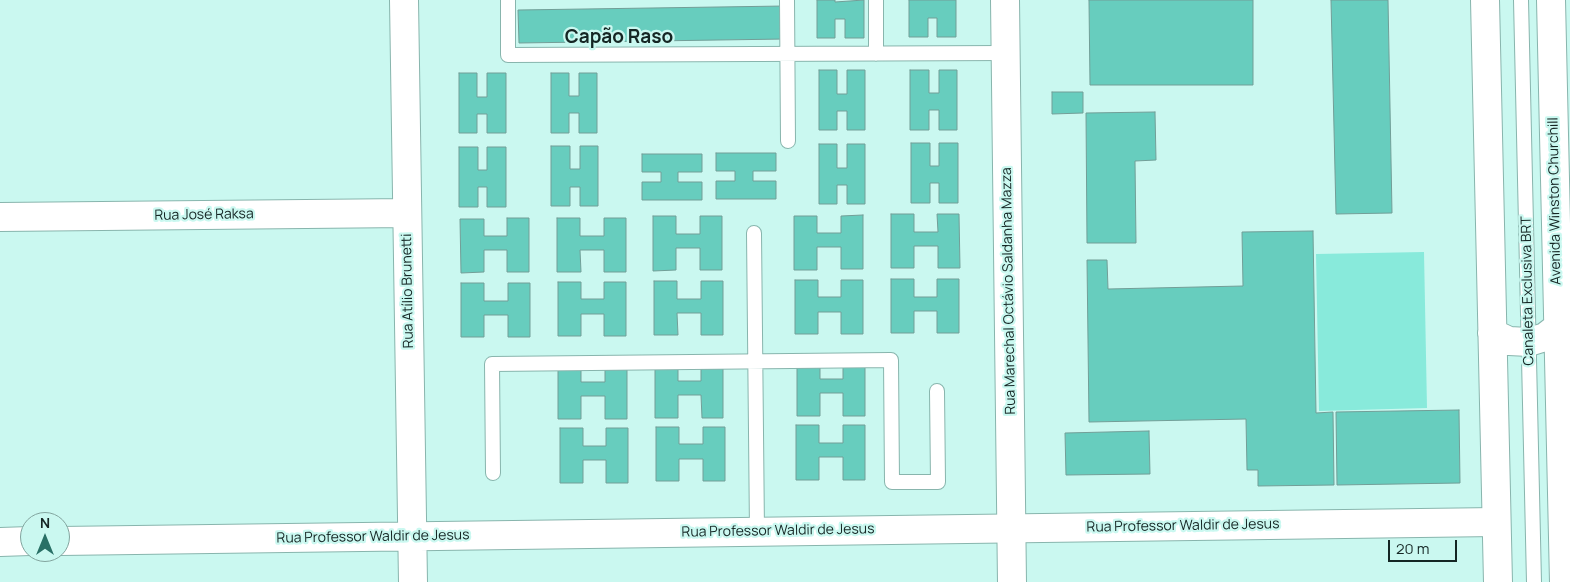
<!DOCTYPE html>
<html>
<head>
<meta charset="utf-8">
<style>
	body { margin:0 }
	#map { position:relative; width:1570px; height:582px; overflow:hidden; background:#caf8f0; font-family:Manrope,sans-serif }
	canvas { display:block }
	.north { position:absolute; left:20px; top:512px; width:50px; height:50px; box-sizing:border-box; background:#caf8f0; border:1px solid #82a49e; border-radius:50%; rotate:0deg; font-size:14px; font-weight:700; line-height:20px; text-align:center; color:#152624 }
	.north::after { content:''; display:block; margin:auto; width:18px; height:22px; background:#297066; clip-path:polygon(50% 0,100% 100%,50% 72%,0 100%) }
	.scale { position:absolute; left:1388px; top:540px; width:69px; height:22px; box-sizing:border-box; border:2px solid #152624; border-top:0; padding-left:6px; font-size:15px; line-height:18px; white-space:nowrap; color:#152624; -webkit-text-stroke:4px #caf8f0; paint-order:stroke }
</style>
</head>
<body>
<div id="map">
<canvas width="1570" height="582"></canvas>
<div class="north">N</div>
<div class="scale">20 m</div>
</div>
<script>
const context = document.querySelector('canvas').getContext('2d');
context.lineJoin = 'round';
function fill(path, color) { context.fillStyle = color; context.fill(path, 'evenodd'); }
const poly = rows => new Path2D(rows.map(r => 'M' + r).join(''));
function stroke(path, color, width, dash) { context.strokeStyle = color; context.lineWidth = width; context.lineCap = dash ? 'butt' : 'round'; context.setLineDash(dash || []); context.stroke(path); }
function drawText(font, color, halo, rows, align = 'center') {
  context.font = font + ' Manrope,sans-serif'; context.lineWidth = 4.5; context.setLineDash([]); context.textBaseline = 'middle'; context.strokeStyle = halo; context.fillStyle = color; for (const [text, x, y, turn = 0] of rows) {
    context.save(); context.translate(x, y); context.rotate((+turn || 0) * Math.PI / 180); context.textAlign = isNaN(turn) ? turn : align; if (halo) context.strokeText(text, 0, 0); context.fillText(text, 0, 0); context.restore();
  }
}
fill(poly([
	[1424,252,1427,408,1319,411,1316,254]
]), '#88eadb');
const building = poly([
	[817,0,835,0,835,2,864,0,864,38,845,38,845,19,835,19,835,38,817,38,817,0],
	[909,0,956,0,956,37,937,37,937,18,928,18,928,37,909,37,909,0],
	[1089,0,1253,0,1253,85,1090,85,1089,0],
	[1331,0,1388,0,1392,213,1336,214,1331,0],
	[785,6,785,39,519,43,518,10,785,6],
	[819,70,837,70,837,94,847,94,847,70,865,70,865,130,847,130,847,111,837,111,837,130,819,130,819,70],
	[910,70,929,70,929,93,939,93,939,70,957,70,957,130,939,130,939,110,929,110,929,130,910,130,910,70],
	[459,73,477,73,477,97,487,97,487,73,506,73,506,133,487,133,487,114,477,114,477,133,459,133,459,73],
	[551,73,569,73,569,96,579,96,579,73,597,73,597,133,579,133,579,113,569,113,569,133,551,133,551,73],
	[1052,92,1083,92,1083,113,1052,114,1052,92],
	[1155,112,1156,160,1135,161,1136,243,1087,243,1086,113,1155,112],
	[911,143,930,143,930,166,939,166,939,143,958,143,958,203,939,203,939,183,930,183,930,203,911,203,911,143],
	[819,144,837,144,837,168,847,168,847,144,865,144,865,204,847,204,847,185,837,185,837,204,819,204,819,144],
	[551,146,570,146,570,169,580,169,580,146,598,146,598,206,580,206,580,187,570,187,570,206,551,206,551,146],
	[459,147,478,147,478,170,487,170,487,147,506,147,506,207,487,207,487,187,478,187,478,207,459,207,459,147],
	[716,153,776,153,776,171,753,171,753,181,776,181,776,199,716,199,716,181,735,181,735,171,716,171,716,153],
	[642,154,702,154,702,172,678,172,678,182,702,182,702,200,642,200,642,182,661,182,661,172,642,172,642,154],
	[891,214,914,214,914,232,938,232,937,214,959,214,960,268,938,268,938,246,914,246,914,268,891,268,891,214],
	[863,215,863,269,841,269,841,247,817,247,817,270,794,270,794,216,817,216,817,233,841,233,841,216,863,215],
	[653,216,676,216,676,234,700,234,700,216,722,216,722,270,700,270,700,248,676,248,676,270,653,271,653,216],
	[507,218,529,218,529,272,507,272,507,250,484,250,484,272,461,273,460,219,484,219,484,236,507,236,507,218],
	[557,218,580,218,580,236,604,236,604,218,626,218,626,272,604,272,604,250,580,250,581,272,557,272,557,218],
	[1313,231,1316,413,1333,412,1334,485,1258,486,1258,470,1247,470,1246,419,1089,422,1087,260,1107,260,1108,289,1243,286,1242,232,1313,231],
	[891,279,914,279,914,297,937,297,937,279,959,279,959,333,937,333,937,311,914,311,914,333,891,333,891,279],
	[795,280,818,280,818,297,841,297,841,280,863,280,863,334,841,334,841,312,818,312,818,334,795,334,795,280],
	[654,281,677,281,677,299,701,299,701,281,723,281,723,335,701,335,701,313,677,313,678,335,654,335,654,281],
	[558,282,581,282,581,299,604,299,604,282,626,282,626,336,604,336,604,314,581,314,581,336,558,336,558,282],
	[461,283,484,283,484,301,508,301,508,283,530,283,530,337,508,337,508,315,484,315,484,337,461,337,461,283],
	[843,361,865,361,865,416,843,416,843,393,820,393,820,416,797,416,797,362,820,362,820,379,843,379,843,361],
	[558,364,581,364,581,382,605,382,605,364,627,364,627,419,605,419,605,396,581,396,581,419,558,419,558,364],
	[655,364,678,364,678,381,701,381,701,364,723,364,723,418,702,418,701,395,678,395,678,418,655,418,655,364],
	[1459,410,1460,483,1337,485,1336,412,1459,410],
	[796,425,819,425,819,443,843,443,843,425,865,425,865,480,843,480,843,457,819,457,819,480,796,480,796,425],
	[656,427,679,427,679,444,703,444,703,427,725,427,725,481,703,481,703,459,679,459,679,481,656,481,656,427],
	[560,428,583,428,583,446,606,446,606,428,628,428,628,483,606,483,606,460,583,460,583,483,560,483,560,428],
	[1149,431,1150,474,1066,475,1065,433,1149,431]
]);
fill(building, '#67cdbe');
stroke(building, '#729e97', 1);
const lane = poly([
	[508,0,508,55,1006,53],
	[787,0,788,141],
	[876,0,876,54],
	[1521,0,1534,582],
	[754,233,757,532],
	[493,473,492,364,891,360,892,482,938,482,937,391]
]);
const street = poly([
	[404,0,413,582],
	[0,217,407,213],
	[60,541,1496,522],
	[0,542,30,541]
]);
const secondary = poly([
	[1485,0,1498,582],
	[1551,0,1564,582],
	[1492,333,1509,341,1529,342,1545,337,1558,327]
]);
const primary = poly([
	[1005,0,1012,582]
]);
stroke(lane, '#88b5ad', 16);
stroke(street, '#88b5ad', 30);
stroke(secondary, '#88b5ad', 30);
stroke(primary, '#88b5ad', 30);
stroke(lane, '#fff', 14);
stroke(street, '#fff', 28);
stroke(secondary, '#fff', 28);
stroke(primary, '#fff', 28);
drawText('14px', '#152624', '#caf8f0', [
	["Avenida Winston Churchill",1555,201,-91],
	["Rua José Raksa",204,215,-1],
	["Rua Atílio Brunetti",408,291,-91],
	["Rua Marechal Octávio Saldanha Mazza",1009,291,-91],
	["Canaleta Exclusiva BRT",1528,291,-91],
	["Rua Professor Waldir de Jesus",1183,526,-1],
	["Rua Professor Waldir de Jesus",778,531,-1],
	["Rua Professor Waldir de Jesus",373,537,-1]
]);
drawText('bold 19px', '#152624', '#caf8f0', [
	["Capão Raso",619,38]
]);
</script>
</body>
</html>
